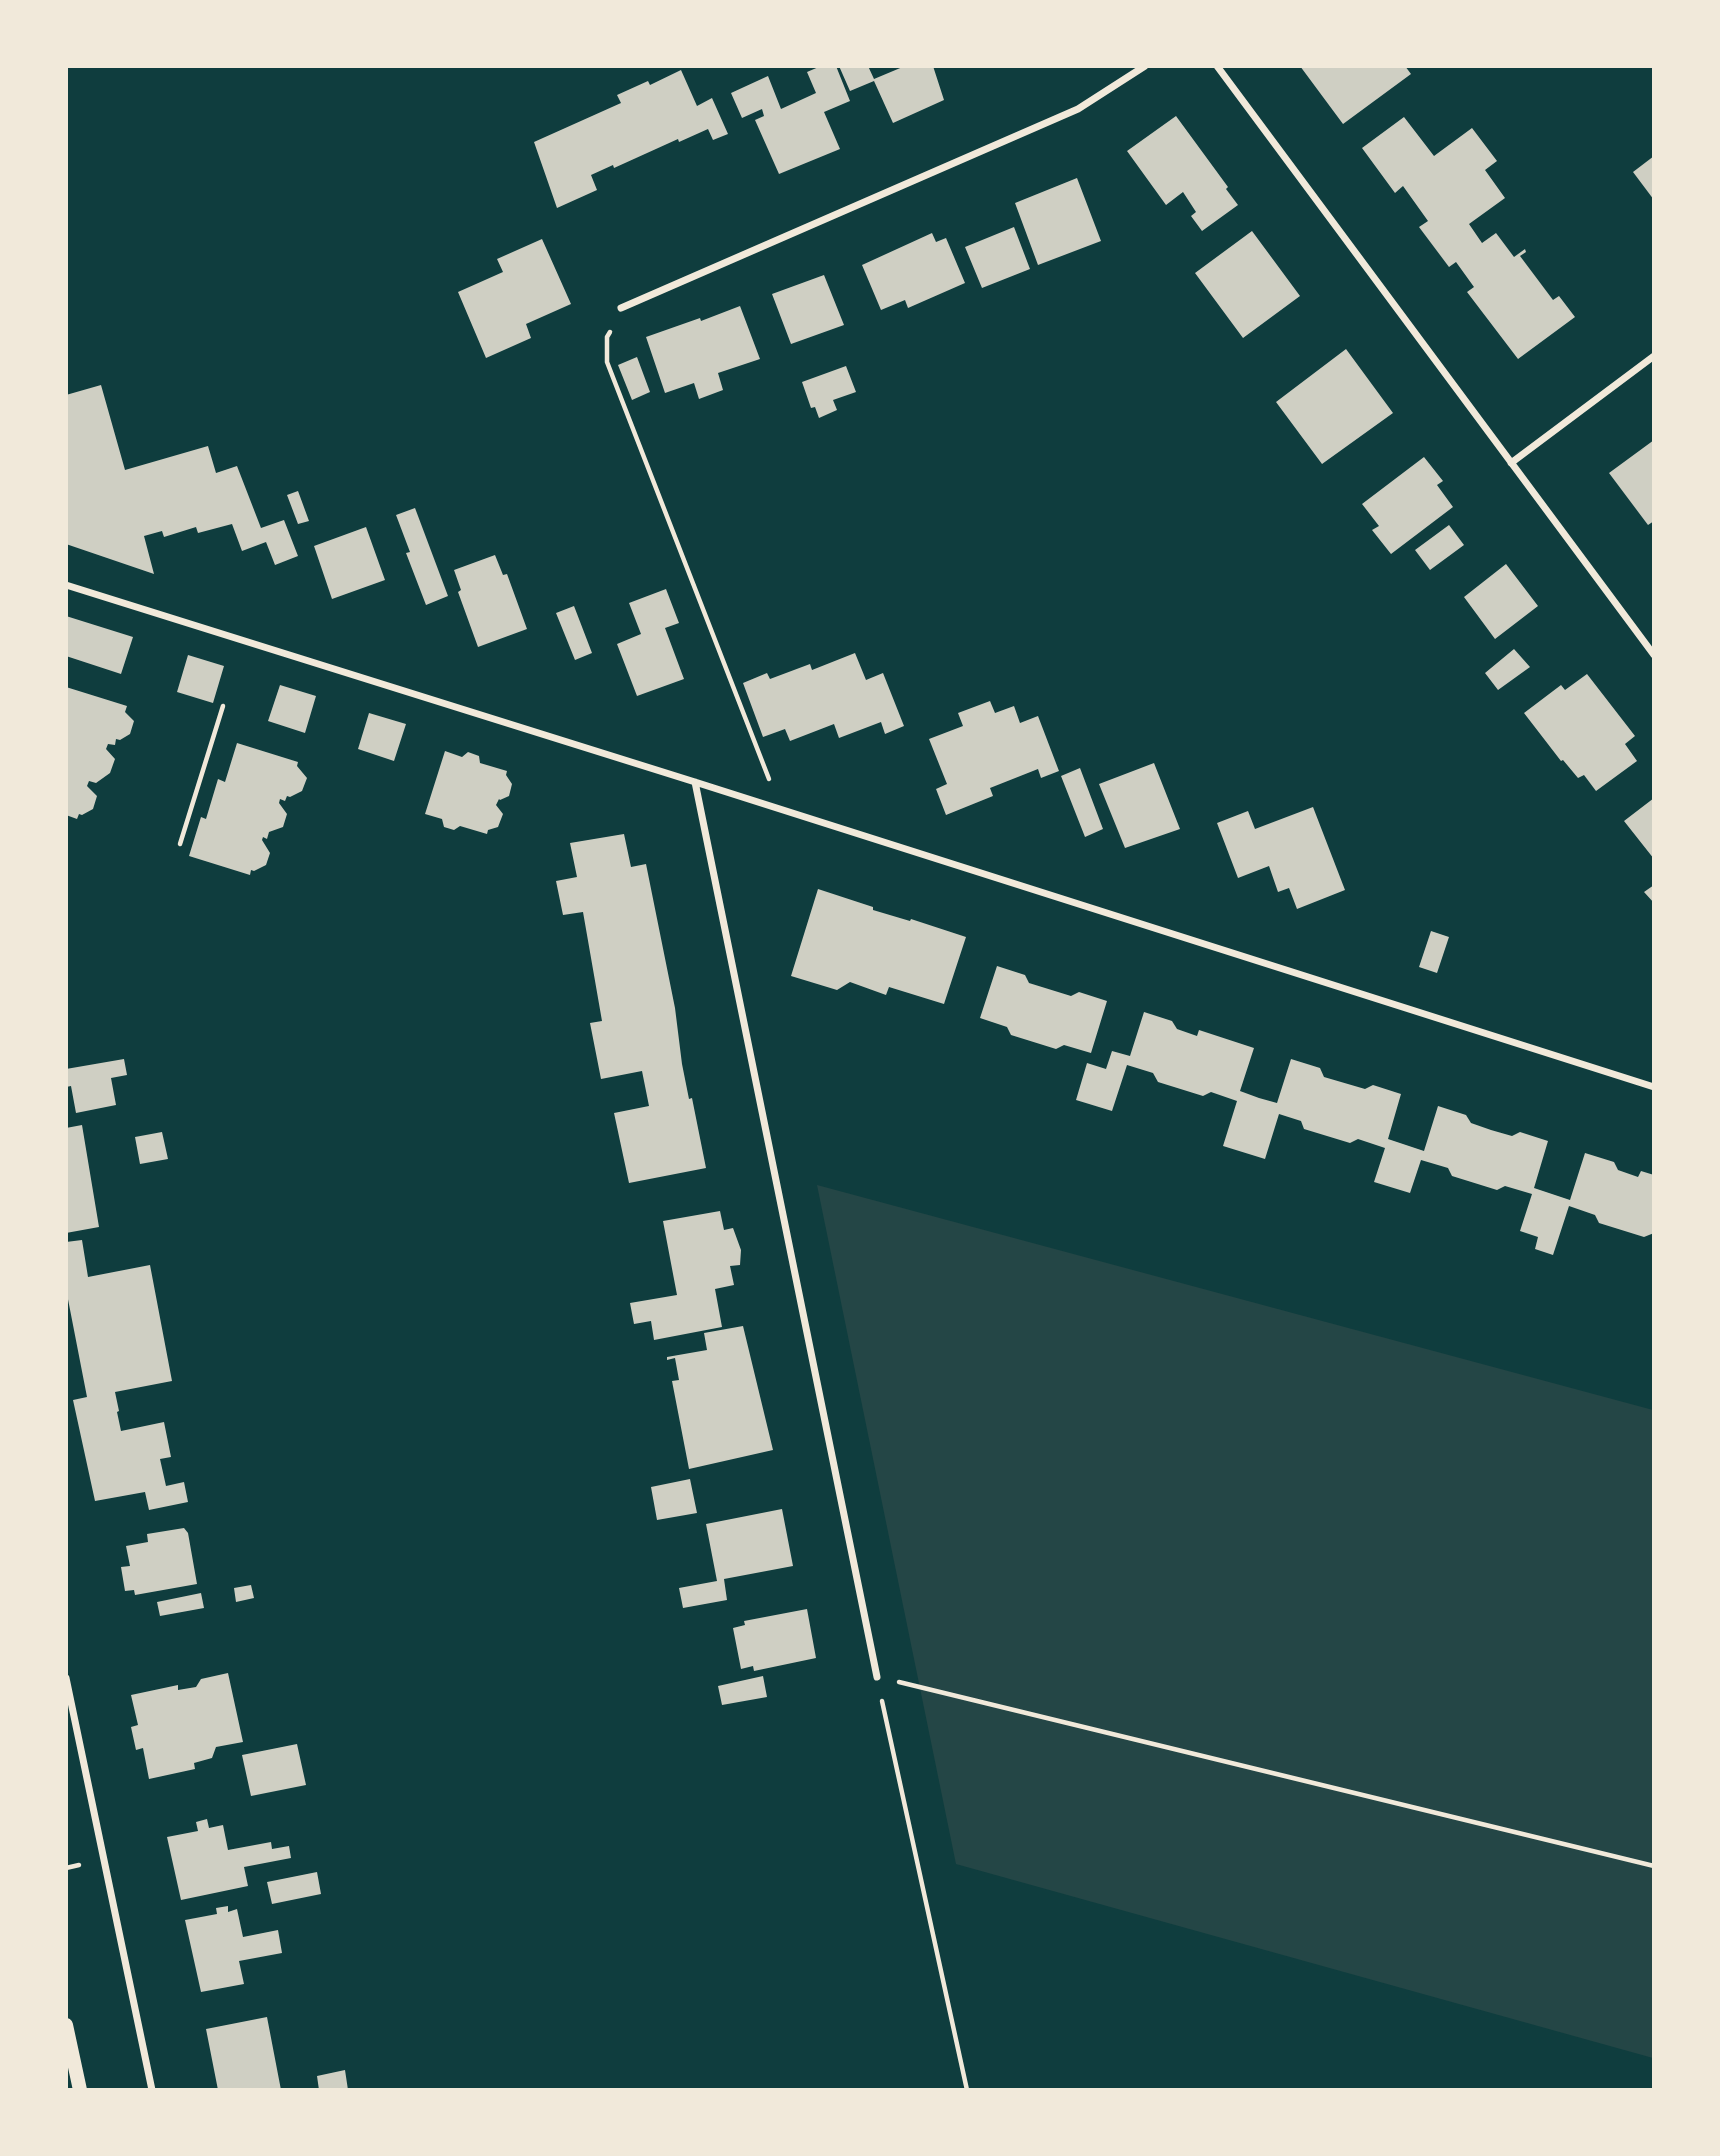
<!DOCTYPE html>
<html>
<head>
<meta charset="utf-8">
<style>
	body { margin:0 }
	#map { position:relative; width:1720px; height:2156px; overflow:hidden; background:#0f3d3e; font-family:Spectral,serif }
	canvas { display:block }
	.frame { position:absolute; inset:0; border:68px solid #f1e9da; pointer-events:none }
</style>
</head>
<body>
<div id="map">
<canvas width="1720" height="2156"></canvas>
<div class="frame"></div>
</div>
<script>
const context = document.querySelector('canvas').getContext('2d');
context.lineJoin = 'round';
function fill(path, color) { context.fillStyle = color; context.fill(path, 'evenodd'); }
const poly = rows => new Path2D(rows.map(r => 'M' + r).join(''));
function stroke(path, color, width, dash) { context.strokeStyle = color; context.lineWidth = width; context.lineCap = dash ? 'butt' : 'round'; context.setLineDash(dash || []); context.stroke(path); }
fill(poly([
	[817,1185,1653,1410,1653,2058,956,1864]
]), '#244646');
fill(poly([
	[821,66,836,66,850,101,824,112,840,149,779,174,755,120,764,116,762,109,742,118,731,93,768,76,781,109,816,93,807,72],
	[839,66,868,66,874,79,905,66,933,66,944,100,893,123,874,81,850,91],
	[1300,66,1405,66,1411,74,1343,124],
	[681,70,697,106,712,98,728,134,713,140,708,129,679,142,678,139,614,168,613,165,591,175,597,190,557,208,534,142,621,103,617,95,648,81,650,85],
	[1176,116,1228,187,1226,189,1238,205,1202,231,1191,216,1196,212,1183,192,1166,205,1127,151],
	[1404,117,1434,156,1472,128,1497,161,1485,170,1505,198,1469,224,1482,243,1496,233,1514,257,1525,249,1526,252,1520,256,1553,300,1559,296,1575,317,1518,359,1467,292,1474,287,1456,262,1449,267,1419,227,1428,221,1403,186,1395,193,1362,148],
	[1654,156,1654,200,1633,172],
	[1077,178,1101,241,1038,265,1015,203],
	[1014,227,1030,269,982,288,965,247],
	[1252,231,1300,296,1243,338,1195,273],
	[932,233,936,242,946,238,965,283,908,308,905,300,881,310,862,265],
	[542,239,571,304,526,324,531,338,486,358,458,292,503,272,497,259],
	[824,275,844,325,791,344,772,294],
	[740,306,760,359,718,373,723,390,699,399,694,383,665,393,646,337,700,318,701,321],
	[1346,349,1393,413,1322,464,1276,402],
	[637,357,650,392,632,400,618,365],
	[846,366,856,392,833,400,837,410,819,418,815,407,811,408,802,382],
	[101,385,125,470,208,446,216,473,237,466,261,528,284,520,298,556,275,565,266,542,242,551,232,524,198,533,196,527,164,537,162,531,144,536,154,574,66,544,66,395],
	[1654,440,1654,521,1648,525,1609,473],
	[1424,457,1443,481,1437,485,1453,507,1391,554,1372,530,1379,526,1362,504],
	[298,491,309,521,298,524,287,495],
	[415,508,448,596,426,605,406,553,410,552,396,515],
	[1449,525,1464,545,1430,570,1415,550],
	[366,527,385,580,332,599,314,546],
	[495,555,503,575,507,574,527,629,478,647,458,592,461,590,454,570],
	[1506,564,1538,606,1495,639,1464,597],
	[666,589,679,623,665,628,684,679,637,696,617,644,641,634,629,603],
	[574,606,592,653,575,660,556,613],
	[66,616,133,637,121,674,66,656],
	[1514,649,1530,667,1498,690,1485,673],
	[855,653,866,680,883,673,904,726,885,734,881,722,839,738,834,724,790,741,785,729,763,737,743,683,767,673,770,679,810,664,812,670],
	[188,655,224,666,213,703,177,692],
	[1587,674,1635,736,1625,744,1637,761,1596,791,1584,775,1578,778,1563,760,1561,761,1524,713,1561,685,1565,690],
	[280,685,316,696,305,733,268,721],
	[66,687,127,706,125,712,134,721,130,734,120,740,116,739,115,745,108,744,106,749,115,759,110,773,96,783,89,781,87,786,97,796,93,809,82,815,79,814,77,819,66,815],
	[990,701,995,713,1014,706,1020,723,1038,716,1059,771,1041,778,1038,769,990,788,993,796,946,815,936,789,947,784,929,739,963,726,958,713],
	[369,713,406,724,394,761,358,749],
	[237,743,298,762,297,766,307,778,302,791,290,797,287,796,285,801,280,799,279,803,287,814,283,827,269,832,267,839,263,837,262,840,270,853,266,865,254,871,251,870,250,875,189,856,201,817,206,819,218,779,225,782],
	[445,751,462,757,468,752,479,756,480,763,507,771,506,775,512,784,509,796,500,800,499,799,496,805,503,814,498,827,488,830,487,834,460,826,454,830,444,827,442,819,425,814],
	[1154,763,1180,829,1125,848,1099,784],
	[1080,768,1103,829,1085,837,1061,776],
	[1654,798,1654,859,1624,821],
	[1313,807,1345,890,1297,909,1289,888,1278,892,1269,866,1238,878,1217,823,1248,811,1255,829],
	[624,834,631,867,646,864,675,1008,682,1064,689,1099,692,1098,706,1168,629,1183,614,1113,649,1106,642,1071,601,1079,590,1023,602,1021,583,912,563,915,556,881,577,877,570,843],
	[1654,885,1654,903,1644,892],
	[818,889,873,907,873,910,910,921,911,919,966,937,944,1004,889,987,886,995,850,982,837,990,791,976],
	[1431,931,1449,937,1437,973,1419,967],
	[997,966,1025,975,1029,983,1071,996,1079,992,1107,1001,1091,1053,1064,1045,1056,1049,1011,1035,1007,1027,980,1018],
	[1144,1012,1172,1021,1177,1029,1197,1036,1199,1030,1254,1048,1240,1091,1259,1098,1277,1103,1291,1059,1320,1068,1324,1077,1365,1089,1373,1085,1401,1094,1388,1139,1424,1151,1438,1106,1466,1115,1471,1123,1491,1130,1512,1136,1520,1132,1548,1141,1534,1188,1570,1200,1585,1153,1614,1162,1618,1170,1638,1177,1641,1171,1654,1175,1654,1233,1644,1237,1599,1223,1595,1215,1569,1206,1553,1255,1535,1249,1538,1237,1520,1231,1532,1194,1505,1186,1497,1190,1452,1176,1448,1168,1421,1160,1410,1193,1374,1182,1385,1148,1358,1139,1350,1143,1304,1129,1301,1121,1279,1114,1265,1159,1223,1146,1237,1101,1211,1092,1203,1096,1158,1082,1153,1073,1127,1065,1112,1111,1076,1100,1087,1063,1106,1069,1112,1051,1130,1056],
	[124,1059,127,1075,111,1078,116,1105,76,1113,71,1086,66,1087,66,1069],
	[82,1125,99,1227,66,1233,66,1128],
	[162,1132,168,1159,140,1164,135,1137],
	[720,1211,724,1230,733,1228,741,1250,740,1265,730,1266,734,1285,715,1289,722,1327,654,1340,651,1321,634,1324,630,1303,677,1295,663,1221],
	[82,1240,88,1277,150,1265,172,1381,115,1392,119,1411,117,1412,121,1431,164,1422,171,1457,160,1459,166,1486,184,1482,188,1502,149,1510,145,1492,95,1501,73,1400,87,1397,66,1289,66,1242],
	[743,1326,773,1450,689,1469,672,1381,679,1380,675,1358,667,1360,667,1357,707,1350,704,1333],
	[690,1479,697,1513,657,1520,651,1487],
	[782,1509,793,1566,724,1579,727,1600,683,1608,679,1588,717,1581,706,1524],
	[184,1528,188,1533,197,1584,135,1595,134,1590,125,1591,121,1567,130,1566,126,1546,148,1542,147,1534],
	[251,1585,254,1598,236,1602,234,1588],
	[201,1593,204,1608,160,1616,157,1602],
	[807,1609,816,1658,754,1671,753,1666,741,1669,733,1628,745,1625,744,1621],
	[228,1673,243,1742,216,1747,212,1758,194,1763,195,1769,149,1779,143,1748,136,1750,131,1727,138,1725,131,1695,178,1685,178,1690,196,1687,201,1679],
	[763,1676,767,1697,722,1705,718,1686],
	[297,1744,306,1785,251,1796,242,1755],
	[207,1819,209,1828,223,1825,228,1850,271,1842,272,1849,289,1846,291,1858,244,1867,248,1886,181,1900,167,1837,198,1831,196,1822],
	[317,1872,321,1894,272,1904,267,1882],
	[228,1906,228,1912,237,1909,243,1937,278,1930,282,1953,239,1961,244,1984,201,1992,185,1920,217,1914,216,1908],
	[267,2017,281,2090,218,2090,206,2029],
	[345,2070,348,2090,319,2090,317,2076]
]), '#cfcfc3');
stroke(poly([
	[610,332,607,337,607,362,769,779],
	[180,844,223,706],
	[899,1682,1654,1866],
	[882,1701,967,2090],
	[66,1868,79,1865]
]), '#f1e9da', 4.5);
stroke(poly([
	[1217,66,1654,655],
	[621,308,1078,109,1145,66],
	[1511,463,1654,356],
	[66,585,695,782,1654,1087],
	[695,782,877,1677],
	[66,1678,152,2090]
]), '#f1e9da', 7);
stroke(poly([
	[66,2025,80,2090]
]), '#f1e9da', 14);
</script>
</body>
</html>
